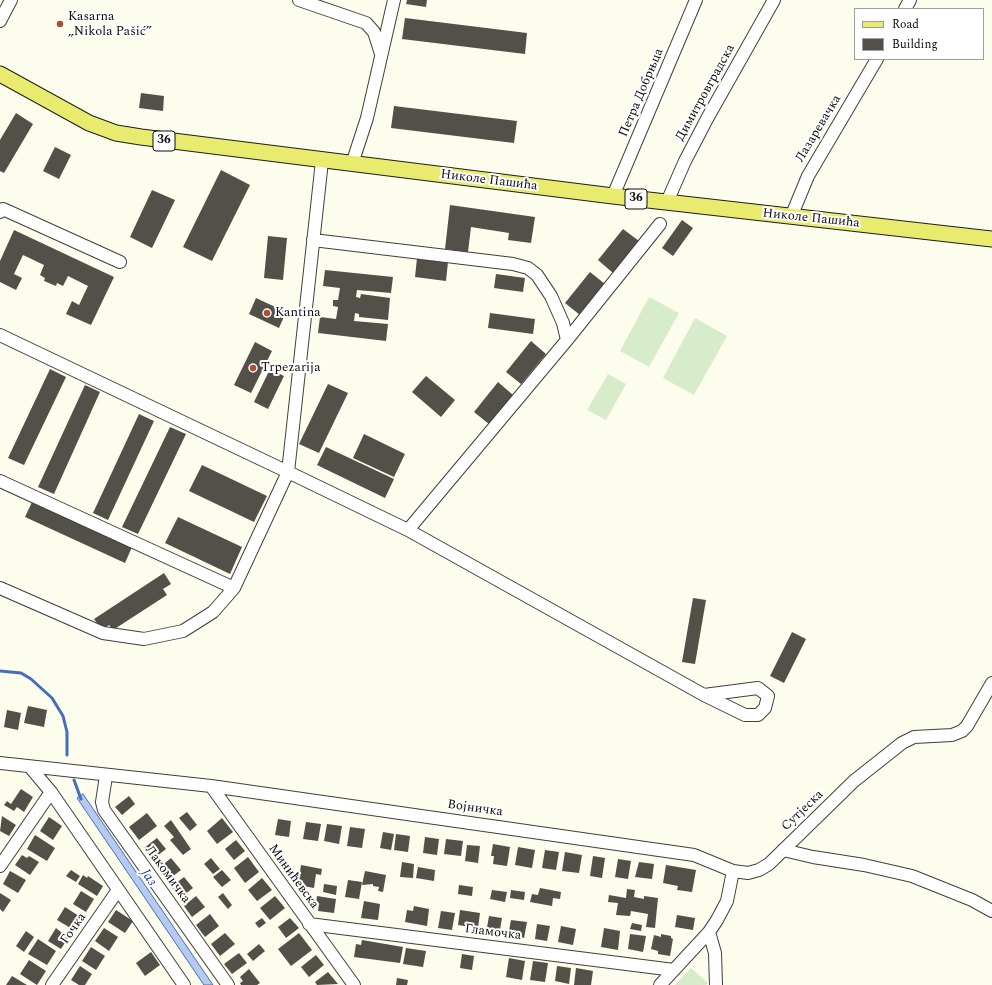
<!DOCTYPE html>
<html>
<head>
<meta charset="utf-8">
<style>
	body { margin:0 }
	#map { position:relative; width:992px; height:985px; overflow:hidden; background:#fcfdec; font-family:Spectral,serif }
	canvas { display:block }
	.legend { position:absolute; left:854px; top:8px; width:130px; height:52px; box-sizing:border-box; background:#fff; border:1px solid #9e9e9e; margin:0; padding:5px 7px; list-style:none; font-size:12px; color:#0c0c0c }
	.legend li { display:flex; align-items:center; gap:8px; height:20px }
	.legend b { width:20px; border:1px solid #9e9e9e }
</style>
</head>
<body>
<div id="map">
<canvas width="992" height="985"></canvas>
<ul class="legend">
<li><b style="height:5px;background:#e8eb6e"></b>Road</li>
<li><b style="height:11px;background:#535049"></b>Building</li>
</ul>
</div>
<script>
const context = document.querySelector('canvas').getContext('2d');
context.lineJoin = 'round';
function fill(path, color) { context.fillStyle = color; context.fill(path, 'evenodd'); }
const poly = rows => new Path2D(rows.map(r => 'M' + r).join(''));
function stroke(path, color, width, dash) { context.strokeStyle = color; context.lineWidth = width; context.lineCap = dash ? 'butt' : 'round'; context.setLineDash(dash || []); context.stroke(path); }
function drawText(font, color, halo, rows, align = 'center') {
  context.font = font + ' Spectral,serif'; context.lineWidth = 4; context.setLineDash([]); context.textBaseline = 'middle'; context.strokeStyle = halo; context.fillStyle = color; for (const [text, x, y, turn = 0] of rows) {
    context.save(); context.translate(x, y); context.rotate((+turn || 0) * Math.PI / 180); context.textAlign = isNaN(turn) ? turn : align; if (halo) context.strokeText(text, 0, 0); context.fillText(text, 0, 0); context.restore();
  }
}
fill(poly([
	[649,297,679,313,649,367,620,351],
	[695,318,727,336,694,395,663,378],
	[608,374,626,384,606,420,587,410],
	[691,968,708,983,706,985,675,985]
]), '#d7ecca');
const water = poly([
	[83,794,117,844,213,985,204,985,77,798,83,794]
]);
fill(water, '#b6caf0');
stroke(water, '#446dbf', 1);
stroke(poly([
	[0,671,21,673,31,679,52,698,63,716,67,732,67,755],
	[74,780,81,799]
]), '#446dbf', 3);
fill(poly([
	[407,0,427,0,426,7,406,4],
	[405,18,527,33,525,54,402,39],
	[141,93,164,96,163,111,139,108],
	[394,106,517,121,514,143,391,128],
	[16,113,33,124,4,173,0,171,0,140],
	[55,147,71,155,59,179,43,171],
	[221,170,250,185,212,261,183,247],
	[152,190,175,200,152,248,130,237],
	[450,205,535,217,531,243,508,240,509,233,471,227,468,252,445,249],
	[682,220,693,228,673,256,662,248],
	[623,229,639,241,613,273,598,260],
	[14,230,114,277,91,325,66,314,72,301,79,305,88,286,68,276,63,286,57,283,56,286,44,281,45,278,40,275,44,265,23,255,14,274,22,278,16,290,0,282,0,261],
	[268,236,287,238,283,280,264,278],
	[417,258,448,262,446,281,415,277],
	[325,270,393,277,391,293,357,290,356,297,360,298,361,294,390,298,388,320,359,317,359,314,355,313,354,321,388,324,386,341,318,333,320,317,336,319,338,307,333,306,333,300,338,300,340,288,323,286],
	[590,272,605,284,580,315,565,303],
	[496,274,525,278,523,292,494,288],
	[256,298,286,312,279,328,249,314],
	[490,313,535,319,533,334,488,328],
	[531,341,546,354,521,384,506,372],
	[255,342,272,351,251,393,234,385],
	[50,369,66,377,24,465,8,458],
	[270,369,284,376,268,409,254,402],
	[426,376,455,400,441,417,412,392],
	[498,382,513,395,489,424,474,412],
	[328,384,348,393,319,453,299,444],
	[85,385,100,392,54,494,38,487],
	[139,414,154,421,108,520,93,513],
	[170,427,186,434,138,534,122,527],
	[364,434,405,454,394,477,353,458],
	[326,447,394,479,385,498,317,465],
	[202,465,267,496,254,522,189,491],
	[33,500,132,547,125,563,25,517],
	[178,517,242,547,230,574,165,543],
	[164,573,171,584,163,589,167,595,113,630,109,625,102,630,94,619],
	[693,598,706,600,695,664,682,662],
	[792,632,806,639,784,683,770,676],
	[28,706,47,710,44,727,24,723],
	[7,710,21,713,18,730,4,727],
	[21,789,33,797,24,812,17,807,14,811,4,805,7,801,11,804],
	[129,796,135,804,122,815,115,807],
	[187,812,197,825,190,831,179,818],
	[147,813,157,826,139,840,129,827],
	[2,816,16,825,9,836,0,831],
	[49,817,62,826,53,840,40,831],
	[222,818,233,832,217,844,207,831],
	[278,819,291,821,289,837,275,835],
	[171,820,191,849,183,855,170,840,174,837,164,826],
	[306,822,321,824,318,841,303,839],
	[327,824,342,826,339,844,324,841],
	[350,827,365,829,362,848,347,846],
	[383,832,394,834,391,850,380,848],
	[396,834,410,836,408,852,394,850],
	[35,835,55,848,47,861,27,849],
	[425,837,439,839,437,855,423,853],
	[157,838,166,849,153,859,144,848],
	[446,839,463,841,461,856,444,854],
	[236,840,245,851,234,860,225,849],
	[493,844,510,847,507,866,493,864,494,856,491,856],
	[467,845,480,846,478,863,465,861],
	[518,847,535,850,532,868,515,865],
	[545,850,559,852,556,870,542,868],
	[565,852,582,855,579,873,562,871],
	[22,855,27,858,29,856,39,862,30,875,15,865],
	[593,856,605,858,602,878,590,876],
	[248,857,259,872,245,883,234,868],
	[171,858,181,870,168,880,159,868],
	[211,858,220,869,213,874,204,864],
	[618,859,631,861,628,879,615,877],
	[402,862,414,864,413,878,400,877],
	[639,862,654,864,652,879,635,877],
	[301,865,322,869,321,875,316,874,314,888,298,885],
	[666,865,696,870,692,892,677,890,678,886,663,883],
	[418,867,435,870,434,881,416,878],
	[71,870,80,876,76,882,66,876],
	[222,870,231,880,222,887,213,877],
	[10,871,26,880,18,893,3,884],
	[365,871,386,875,383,892,378,891,379,887,373,886,373,884,362,885],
	[83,875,87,878,88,876,103,886,97,896,78,884],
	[184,877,193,888,180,898,171,887],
	[262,878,272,890,257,901,248,890],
	[348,880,362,882,359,899,345,897],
	[324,884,337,886,336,895,323,892],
	[459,885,473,887,472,896,458,894],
	[540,888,561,892,560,899,553,898,552,906,530,902,532,894,538,895],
	[627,889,635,890,634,897,644,899,644,896,658,898,655,928,646,927,648,914,631,911,630,916,616,915,618,903,608,902,609,895,626,898],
	[492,890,507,892,505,902,490,899],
	[511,890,525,892,524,900,510,898],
	[81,891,94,899,86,912,73,904],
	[0,893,11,900,3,912,0,909],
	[223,893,232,905,228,909,218,897],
	[196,896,205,907,192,917,184,906],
	[275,896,285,908,270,920,260,908],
	[317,896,336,899,334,913,318,911,319,903,316,903],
	[364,901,380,904,378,920,361,918],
	[414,906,429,909,427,926,405,922,407,910,413,911],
	[65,907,82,918,74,930,57,920],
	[116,910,133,921,125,933,108,922],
	[460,910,480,913,478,928,458,925],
	[441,911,455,913,452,930,438,928],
	[210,914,219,926,205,937,196,925],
	[677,915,695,918,693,930,675,927],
	[489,916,502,918,499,935,486,933],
	[262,918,266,923,259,928,255,923],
	[290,918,299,928,286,938,278,927],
	[511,920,527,922,524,938,508,936],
	[632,923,642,925,641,931,630,929],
	[537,924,550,926,547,941,535,939],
	[561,926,576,929,573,945,558,942],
	[56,928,68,938,61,949,48,941],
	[104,928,118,937,109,951,95,941],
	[604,928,620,931,618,950,601,947],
	[26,931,34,937,24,952,16,946],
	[225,933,235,944,220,956,211,944],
	[299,933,312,950,291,966,278,949],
	[630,934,646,936,643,952,628,949],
	[661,934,671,936,671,938,673,939,670,956,658,954,658,951,651,949,654,935,661,937],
	[38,939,56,951,47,965,28,954],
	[362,940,403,947,400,963,354,957,356,944,361,945],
	[259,944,265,951,253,961,247,954],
	[91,947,105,956,96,970,82,961],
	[406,948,426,951,423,967,403,964],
	[151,952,160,965,145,976,136,963],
	[239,953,247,963,232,974,224,964],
	[462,954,474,956,472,970,460,968],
	[316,955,324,965,309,977,301,967],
	[509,958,525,961,522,980,506,977],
	[29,960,46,971,37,985,20,974],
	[533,961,548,963,545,982,530,980],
	[80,966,92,974,85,985,79,985,71,980],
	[557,966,571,968,569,984,555,981],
	[576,968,593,971,591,985,574,985],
	[249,969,260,983,257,985,241,985,240,983,243,981,240,977],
	[328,972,338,984,317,985,315,982],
	[12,976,27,985,6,985],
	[397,978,408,980,407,985,396,985]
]), '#535049');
const minor = poly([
	[299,0,366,23,374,32,381,54],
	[905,9,910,0],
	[0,21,11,0],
	[322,161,288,472,408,530,704,695,745,715,758,715,765,708,768,696,758,688,704,695],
	[352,164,367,118,394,0],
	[613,196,696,0],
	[667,202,685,161,708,117,774,0],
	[0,212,3,209,120,262],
	[791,217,808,176,877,59],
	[313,240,513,264,528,268,537,275,551,296,563,323,567,340],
	[0,335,288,472,234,588,213,612,183,631,144,639,103,633,0,588],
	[0,481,234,588],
	[408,530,567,340,660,224],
	[0,763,211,786,694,855,733,871,748,873,759,870,769,864,854,781,902,743,914,737,952,735,962,731,967,726,992,683],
	[30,767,51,792,184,985],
	[106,776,102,802,104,810,228,985],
	[211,786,354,985],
	[783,850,813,857,864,865,912,876,972,900,992,911],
	[0,866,51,792],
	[309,924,674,970],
	[709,932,715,953,716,985],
	[52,985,118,890],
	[660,985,709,932,717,920,727,901,733,871]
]);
const major = poly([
	[0,74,89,123,116,133,141,137,613,196,992,239]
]);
stroke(minor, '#3f3f3f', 14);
stroke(major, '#1d1d1d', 17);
stroke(minor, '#fff', 12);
stroke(major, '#e8eb6e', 15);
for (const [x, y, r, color] of [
	[60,24,4,"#ad4d32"],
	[267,313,4,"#ad4d32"],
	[253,368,4,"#ad4d32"]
]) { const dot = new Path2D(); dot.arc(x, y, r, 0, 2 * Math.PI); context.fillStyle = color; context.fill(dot); stroke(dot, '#fff', 1.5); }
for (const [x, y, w] of [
	[164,141,22],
	[636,199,22]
]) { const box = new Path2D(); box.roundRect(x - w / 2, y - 10, w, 20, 3); context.fillStyle = '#fff'; context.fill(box); stroke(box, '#0c0c0c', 1); }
drawText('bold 12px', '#0c0c0c', null, [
	["36",164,141],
	["36",636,199]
]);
drawText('13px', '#0c0c0c', '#fff', [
	["Kasarna",68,17],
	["„Nikola Pašić”",68,32],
	["Kantina",275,313],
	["Trpezarija",261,368]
], 'left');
drawText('13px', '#0c0c0c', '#fff', [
	["Петра Добрњца",642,93,-67],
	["Димитровградска",706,93,-61],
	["Лазаревачка",819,129,-59],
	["Николе Пашића",489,181,7],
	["Николе Пашића",811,219,6],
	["Војничка",475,809,8],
	["Сутјеска",803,811,-44],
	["Лакомичка",167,875,54],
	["Минићевска",293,877,54],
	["Гочка",74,929,-55],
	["Гламочка",493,933,7]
]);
drawText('italic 14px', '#224290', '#fff', [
	["Јаз",148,878,55]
]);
</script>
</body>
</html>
